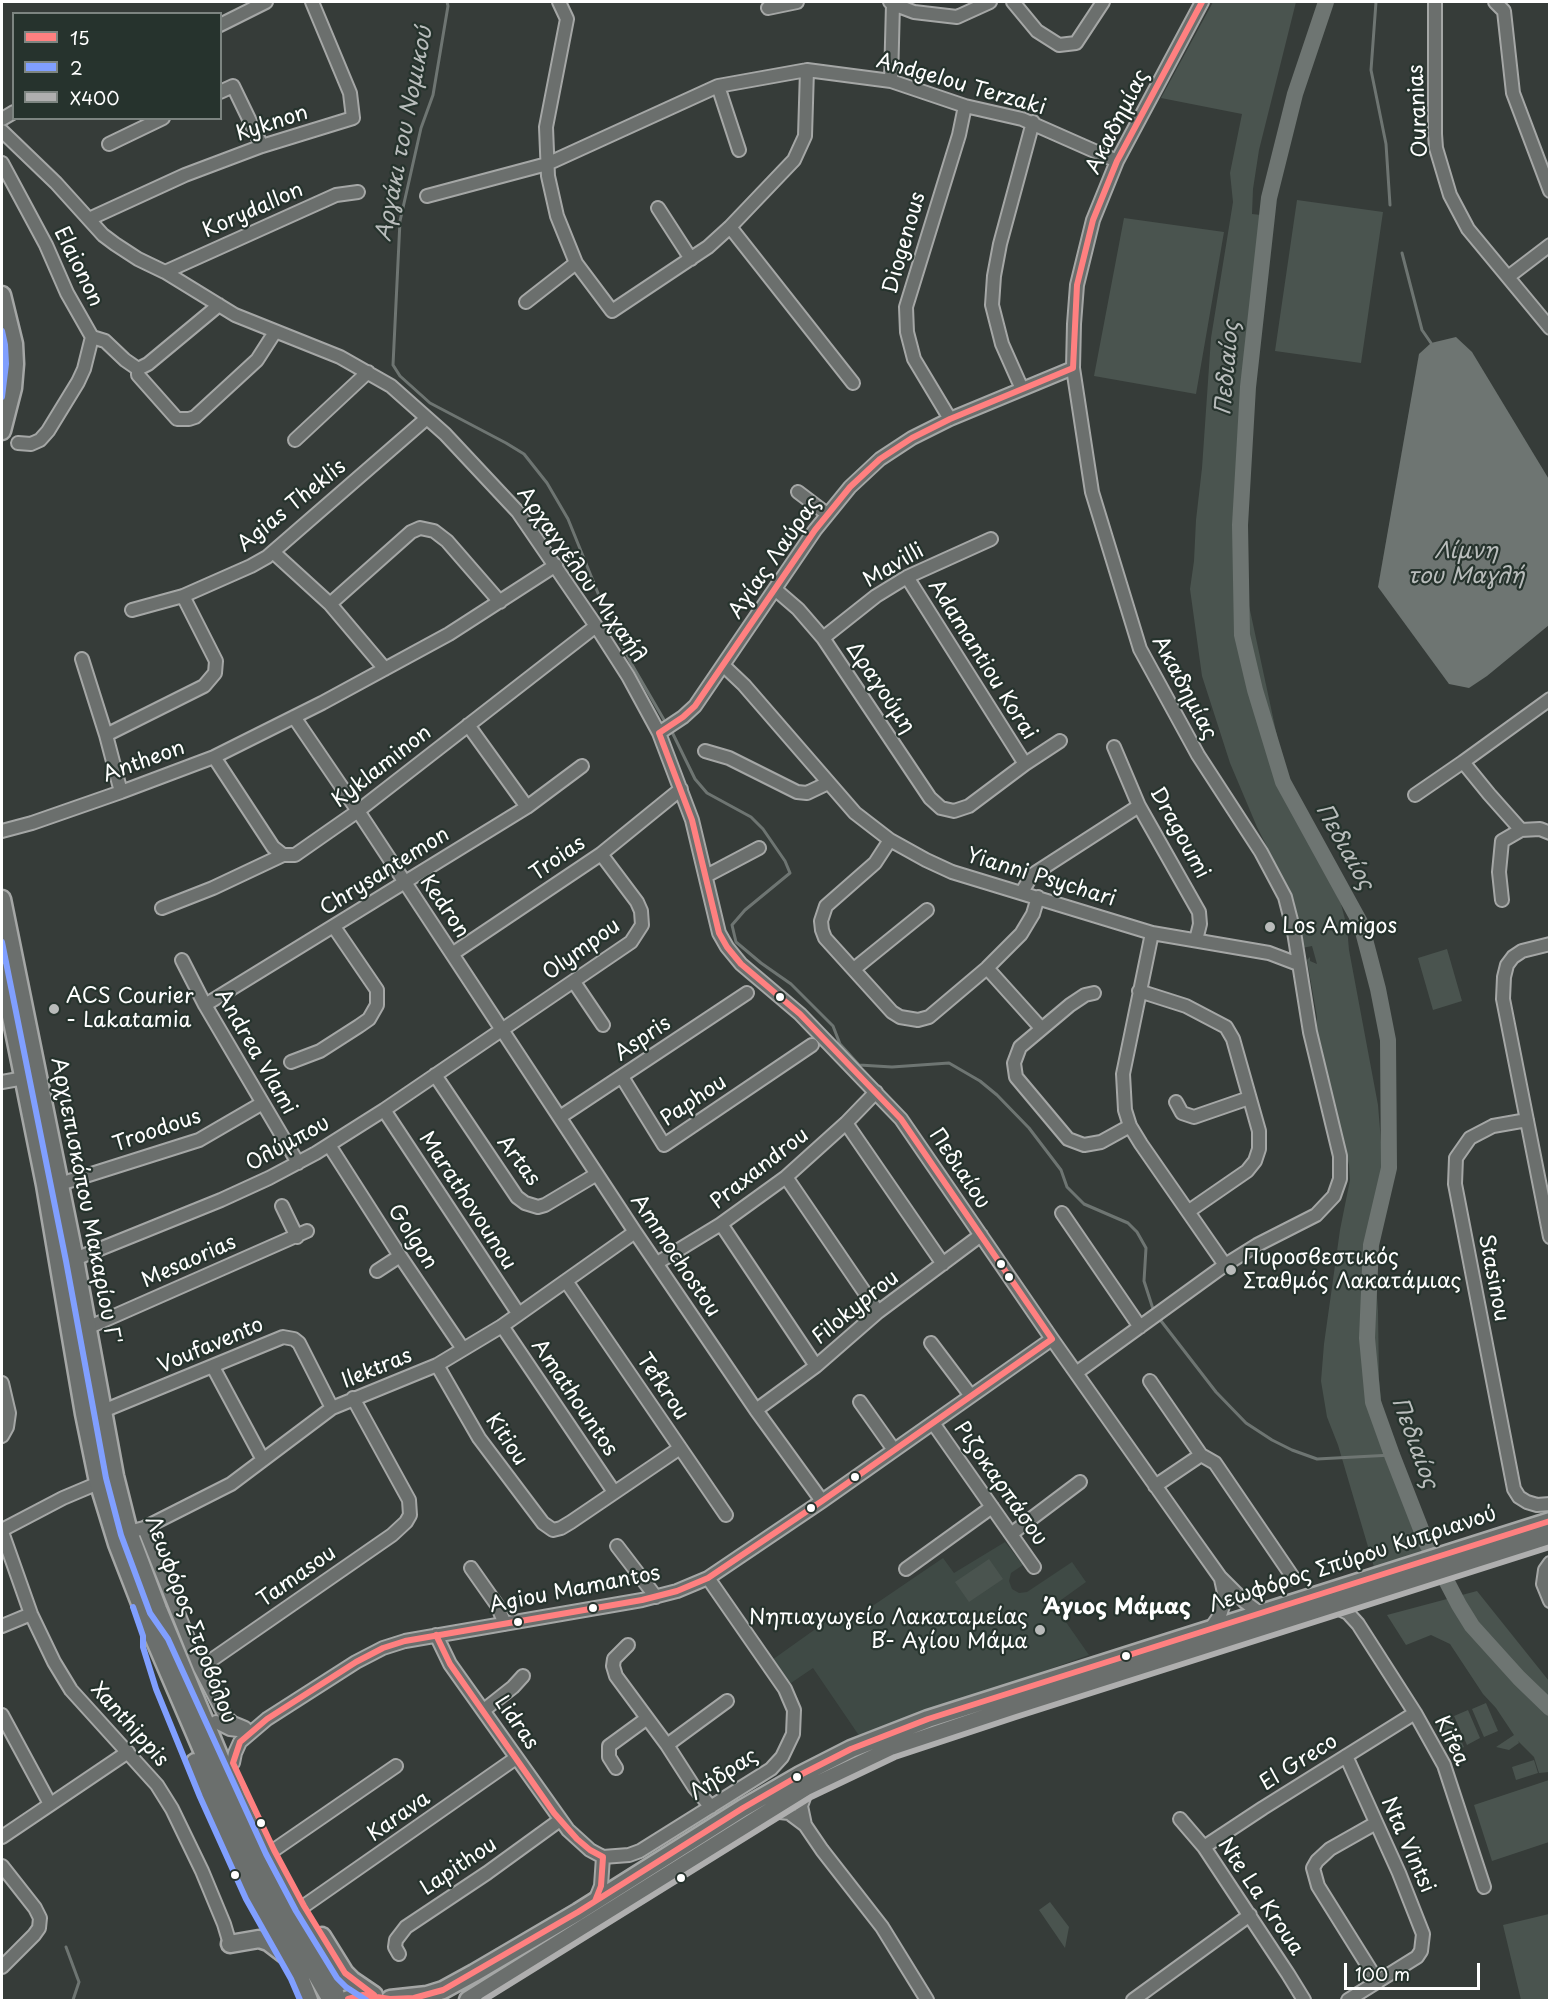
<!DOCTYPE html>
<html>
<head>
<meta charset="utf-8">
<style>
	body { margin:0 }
	#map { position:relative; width:1551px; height:2002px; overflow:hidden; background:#363c39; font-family:"Playpen Sans",sans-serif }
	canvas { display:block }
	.frame { position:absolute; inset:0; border:3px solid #fff; pointer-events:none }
	.legend { position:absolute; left:12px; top:12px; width:210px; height:108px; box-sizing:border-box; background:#26332d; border:2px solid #7d8581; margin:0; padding:8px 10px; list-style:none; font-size:18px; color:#fff }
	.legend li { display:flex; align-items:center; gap:12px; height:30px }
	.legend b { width:30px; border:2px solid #7d8581 }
	.scale { position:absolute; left:1344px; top:1963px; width:136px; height:27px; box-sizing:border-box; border:3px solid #fff; border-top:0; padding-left:8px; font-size:18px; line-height:21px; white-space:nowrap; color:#fff; -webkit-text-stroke:4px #26332d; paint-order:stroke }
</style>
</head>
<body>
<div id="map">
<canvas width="1551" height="2002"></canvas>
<div class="frame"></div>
<ul class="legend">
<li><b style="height:8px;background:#ff8080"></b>15</li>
<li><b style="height:8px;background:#809fff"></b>2</li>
<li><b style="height:8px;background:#afafaf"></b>X400</li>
</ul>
<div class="scale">100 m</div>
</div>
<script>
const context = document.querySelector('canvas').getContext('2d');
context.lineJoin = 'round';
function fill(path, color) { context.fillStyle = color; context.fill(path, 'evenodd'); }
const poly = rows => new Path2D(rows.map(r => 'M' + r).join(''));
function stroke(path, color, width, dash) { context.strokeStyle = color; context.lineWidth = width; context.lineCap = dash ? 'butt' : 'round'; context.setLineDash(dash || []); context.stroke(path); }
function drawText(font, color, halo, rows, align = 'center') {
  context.font = font + ' "Playpen Sans",sans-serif'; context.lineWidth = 4.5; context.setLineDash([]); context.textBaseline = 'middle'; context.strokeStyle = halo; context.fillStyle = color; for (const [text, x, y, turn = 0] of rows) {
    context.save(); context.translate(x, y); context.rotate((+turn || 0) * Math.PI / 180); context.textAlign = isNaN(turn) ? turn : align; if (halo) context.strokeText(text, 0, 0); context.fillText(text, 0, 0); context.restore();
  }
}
fill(poly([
	[1005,1542,1023,1565,1011,1573,1009,1581,1012,1589,1019,1593,1027,1592,1072,1562,1086,1582,1054,1605,1089,1655,860,1737,813,1668,791,1683,772,1660,838,1613,846,1624,943,1558,954,1573]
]), '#3f4a45');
fill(poly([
	[1213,2,1296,2,1259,150,1253,189,1252,214,1261,215,1240,422,1235,528,1248,601,1291,801,1341,904,1347,927,1349,950,1378,1105,1383,1166,1373,1242,1378,1311,1379,1379,1385,1439,1393,1448,1413,1494,1422,1552,1374,1567,1338,1445,1327,1417,1321,1381,1324,1344,1340,1230,1350,1180,1349,1165,1316,1035,1317,1017,1307,960,1310,957,1310,961,1317,964,1312,946,1302,948,1294,900,1257,827,1230,763,1202,676,1190,589,1194,561,1196,520,1202,468,1211,338,1233,202,1230,173,1242,114,1161,98],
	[1297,200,1383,212,1361,363,1275,351],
	[1124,218,1224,232,1196,394,1094,376],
	[1447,949,1462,1001,1433,1010,1418,958],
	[989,1559,1003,1579,969,1602,955,1582],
	[1477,1591,1549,1681,1549,1772,1539,1773,1534,1757,1518,1741,1519,1743,1509,1750,1496,1747,1514,1735,1496,1708,1483,1694,1450,1644,1431,1635,1406,1645,1387,1615],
	[1486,1703,1498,1731,1484,1737,1472,1709],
	[1468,1710,1480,1738,1467,1745,1454,1716],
	[1452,1718,1464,1747,1451,1753,1438,1725],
	[1534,1760,1538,1773,1516,1780,1512,1767],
	[1549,1780,1549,1842,1492,1861,1474,1805],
	[1050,1902,1069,1927,1065,1948,1039,1910],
	[1549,1914,1549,2000,1521,2000,1503,1925]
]), '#4a544f');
fill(poly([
	[1456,337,1472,352,1550,481,1549,625,1487,676,1469,688,1449,684,1378,587,1419,354,1431,343]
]), '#6e7572');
stroke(poly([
	[447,2,448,6,433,95,421,128,400,221,393,365,400,376,430,403,506,443,524,454,547,483,568,519,606,613],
	[1376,2,1371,70,1386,144,1390,205],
	[1402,253,1422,330,1431,343],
	[613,627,631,663,667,725],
	[671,730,695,779,707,793,751,817,763,829,785,861,790,873,745,910,732,925,736,942,761,963,791,984,833,1026,840,1044,859,1065,892,1067,949,1063,980,1081,997,1095,1029,1128,1061,1170,1067,1187,1084,1204,1128,1223,1137,1232,1146,1248,1144,1281,1154,1312],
	[1158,1317,1216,1392,1246,1423,1272,1440,1292,1450,1317,1459,1392,1455],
	[66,1947,79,1982,73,2000]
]), '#6e7572', 3);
stroke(poly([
	[1326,2,1295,94,1269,198,1248,387,1240,525,1242,635,1255,690,1283,782,1361,924,1378,989,1388,1040,1389,1168,1371,1245,1367,1338,1373,1402,1392,1455,1426,1542,1459,1605,1472,1626,1519,1678,1550,1708]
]), '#6e7572', 16);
const minor = poly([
	[559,2,567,19,546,127,548,176,557,216,576,263,612,311,708,247,730,227,794,160,805,136,807,70],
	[890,2,893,4,891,81],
	[1013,2,1037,31,1059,45,1076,43,1103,2],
	[1435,2,1435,134,1436,148,1450,195,1468,229,1550,328],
	[1495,2,1504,11,1513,93,1550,191],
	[893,4,914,12,957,17,990,2],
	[768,8,797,2],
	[220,25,266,2],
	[718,86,739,150],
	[220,92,233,86,262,146],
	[2,119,14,112],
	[2,131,56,183,103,235,115,244,138,259,165,272,235,315,340,357,391,386,445,434,518,512,596,626,628,676,659,733,692,820,719,933,727,947,741,964,800,1014,901,1119,1052,1339,1193,1539,1220,1577,1245,1602,1260,1613],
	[109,144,163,118],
	[2,163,46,245,67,293,92,337,105,341,125,360,138,369],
	[427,196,547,164,718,86,807,70,891,81,965,106,1022,119,1117,161],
	[658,208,691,259],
	[89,219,185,175,262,146,353,118,350,93,312,2],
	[730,227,853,383],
	[165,272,336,195,358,192],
	[1508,277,1550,245],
	[526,302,576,263],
	[138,369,138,375,177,419,189,419,195,417,257,360,275,332],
	[138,369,148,364,219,305],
	[1022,389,1002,344,992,305,994,276,1000,244,1033,122],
	[950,419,914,359,907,332,906,307,959,135,965,106],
	[295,440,368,372],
	[18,443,31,444,40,440,48,431,78,382,84,369,92,337],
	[798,492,827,514],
	[273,552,330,604,385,669],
	[907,577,1025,764],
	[776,590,798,609,823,638,930,798,941,808,954,811,969,806,1025,764,1060,741],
	[330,604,411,532,420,528,434,531,447,541,500,602],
	[132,610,183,596,251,566,267,557,427,418],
	[823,638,876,596,907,577,991,539],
	[82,659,106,735,121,792],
	[724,666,744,685,855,813,890,840,926,860,952,872,1152,933,1269,953,1298,964],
	[294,717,358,811,635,1232,756,1410,822,1501],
	[468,725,527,807],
	[659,733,683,717,695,706,815,530,850,487,880,459,912,438,950,419,1073,368],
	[106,735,204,686,215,673,216,661,183,596],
	[1114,747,1139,806,1199,912,1200,924,1196,940],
	[705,751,729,758,797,792,807,793,828,783],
	[214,757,273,847,283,855,295,855,358,811,596,626],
	[1415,795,1463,762],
	[1521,830,1489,794,1463,762,1550,699],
	[2,831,32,823,121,792,214,757,322,703,449,634,556,565],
	[890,840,875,863,826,906,821,921,822,930,825,938,892,1012,900,1017,918,1020,929,1017,987,968,1021,934,1033,914,1038,897],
	[706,876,759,848],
	[1022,892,1032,875,1139,806],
	[1502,900,1499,872,1502,841,1521,830,1540,829,1550,833],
	[162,908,213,888,283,855],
	[1152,933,1123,1074,1125,1110,1130,1126,1141,1144,1225,1265],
	[1550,944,1522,951,1513,957,1507,965,1504,977,1503,999,1550,1237],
	[452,954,601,854,681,789],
	[182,960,205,1005,298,1163],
	[987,968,1041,1028],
	[854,969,927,910],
	[574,982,603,1025],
	[1139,991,1186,1006,1226,1027,1233,1039,1259,1131,1259,1149,1255,1161,1247,1171,1189,1211],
	[1094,993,1085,995,1070,1005,1020,1047,1014,1063,1016,1077,1068,1139,1084,1145,1101,1142,1130,1126],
	[205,1005,527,807,582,766],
	[291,1062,320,1051,359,1026,369,1019,377,1005,377,990,334,927],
	[435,1075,517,1197,525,1203,538,1207,545,1205,597,1174],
	[622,1077,664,1145,812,1045],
	[2,1082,30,1077],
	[1176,1102,1182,1113,1194,1117,1249,1098],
	[384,1110,518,1313],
	[560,1117,747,993],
	[1527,1120,1493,1126,1470,1138,1456,1158,1455,1184,1514,1489,1519,1497,1527,1502,1537,1505,1550,1504],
	[846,1123,943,1264],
	[329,1145,400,1256,463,1349],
	[786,1177,878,1312],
	[60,1184,199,1140,261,1104],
	[282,1206,297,1237],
	[1062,1213,1140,1327],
	[721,1224,816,1366],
	[657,1263,721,1224,786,1177,846,1123,876,1092],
	[377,1271,400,1256],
	[566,1281,726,1515],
	[73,1299,69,1271,70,1264,75,1259,221,1200,269,1178,316,1153,384,1110,631,942,642,925,641,911,637,902,601,854],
	[502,1326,614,1492],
	[87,1328,307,1231],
	[931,1343,971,1396],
	[437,1365,479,1438,543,1523,553,1530,561,1528,571,1522,680,1448],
	[213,1367,263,1460],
	[1076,1373,1225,1265,1257,1245,1316,1215,1334,1196,1340,1179,1340,1156,1310,1032,1294,932,1285,897,1261,852,1198,755,1140,649,1092,492,1073,368,1074,324,1077,285,1093,220,1117,161,1202,2],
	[1150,1381,1201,1455,1215,1463,1294,1579],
	[2,1383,9,1413,7,1427,2,1436],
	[860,1402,894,1450],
	[756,1410,816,1366,878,1312,981,1235],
	[103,1411,283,1337,294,1339,299,1343,332,1408],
	[933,1423,1034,1567],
	[1155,1486,1201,1455],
	[144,1528,200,1668,225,1716,233,1723,245,1728],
	[2,1530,63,1498,115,1476],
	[2,1532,31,1614,54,1662,71,1690,157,1785,172,1809,202,1871,224,1924,230,1944],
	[129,1532,144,1528,231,1484,332,1408,437,1365,502,1326,635,1232],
	[1011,1534,1080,1482],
	[617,1546,656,1597],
	[1550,1563,1545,1570,1543,1584,1550,1601],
	[471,1568,497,1605,505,1624],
	[906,1569,992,1507],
	[1333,1606,1348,1613,1358,1624,1415,1713,1444,1765,1484,1887],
	[2,1626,31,1614],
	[1211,1628,1220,1615,1224,1603,1224,1593,1221,1579],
	[436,1635,450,1664,568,1830,590,1850,603,1857,629,1855,640,1851,771,1769,782,1757,793,1734,794,1710,785,1689,708,1578],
	[628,1645,614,1659,613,1666,616,1676,667,1745,694,1787,711,1807],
	[200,1668,392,1535,406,1522,410,1515,409,1500,353,1398],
	[484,1710,513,1687,523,1676],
	[2,1715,50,1804],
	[216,1722,230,1729,238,1730],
	[667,1745,727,1701],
	[1346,1756,1399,1873,1423,1934,1421,1951,1417,1957,1348,2000],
	[233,1763,235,1753,240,1742,267,1719,356,1662,383,1648,405,1641,642,1600,677,1591,708,1578,822,1501,1052,1339],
	[616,1768,609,1757,609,1746,646,1719],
	[770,1811,789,1813,805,1825,822,1850,882,1927,927,2000],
	[1180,1819,1204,1847,1288,1974,1304,2000],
	[1376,1823,1330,1849,1317,1861,1313,1868,1318,1886,1378,1982],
	[805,1825,801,1806,807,1789],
	[2,1837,128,1752],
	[1204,1847,1263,1808,1415,1713],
	[274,1850,396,1766],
	[2,1866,35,1908,40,1918,39,1928,34,1935,2,1967],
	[595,1901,601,1886,603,1857],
	[304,1906,516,1758],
	[399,1954,395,1947,396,1940,406,1927,487,1873,560,1820],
	[1133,2000,1250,1915]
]);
const major = poly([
	[2,295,14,344,15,364,13,388,2,431],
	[2,899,75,1259,115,1476,129,1532,158,1609,237,1798,271,1866,347,2000],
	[2,972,45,1185,84,1414,98,1482,117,1544,152,1634,239,1836,275,1904,331,2000],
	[195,1762,254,1895,299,1975,309,2000],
	[322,1936,345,1973,352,1980,374,1995],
	[230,1944,259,1939,268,1942,285,1955],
	[390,1999,427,1995,443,1990,474,1973,578,1912,743,1808,800,1775,851,1749,928,1719,1550,1521],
	[468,2000,770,1811,807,1789,892,1749,1013,1708,1550,1537]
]);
stroke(minor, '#a5a7a6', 16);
stroke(major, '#a5a7a6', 21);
stroke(minor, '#6b6f6d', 12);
stroke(major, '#6b6f6d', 16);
const majorBridge = poly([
	[346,2000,355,1997]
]);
stroke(majorBridge, '#a5a7a6', 21, []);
stroke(majorBridge, '#6b6f6d', 16);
stroke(poly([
	[436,1635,450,1664,554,1813,577,1839,590,1850,603,1857,601,1886,595,1901],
	[374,1995,345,1973,304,1906,274,1850,233,1763,240,1742,267,1719,356,1662,383,1648,405,1641,642,1600,677,1591,708,1578,822,1501,1052,1339,901,1119,800,1014,741,964,727,947,719,933,692,820,659,733,683,717,695,706,815,530,850,487,880,459,912,438,950,419,1073,368,1077,285,1093,220,1117,161,1202,2],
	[348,1999,363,1995,390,1999,414,1998,443,1990,578,1912,743,1808,800,1775,851,1749,928,1719,1550,1521]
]), '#ff8080', 6);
stroke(poly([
	[2,331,5,345,6,364,2,397],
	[2,942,66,1261,106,1478,121,1535,150,1613,168,1639,266,1854,296,1911,337,1978,346,1987,366,2000],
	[133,1607,143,1636,143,1647,156,1689,200,1797,246,1899,291,1979,300,2000]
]), '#809fff', 6);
stroke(poly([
	[484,2000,811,1797,895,1757,1016,1717,1550,1547]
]), '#afafaf', 6);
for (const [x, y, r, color] of [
	[1270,927,6,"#b9bbba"],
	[780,997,5,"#fff"],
	[54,1009,6,"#b9bbba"],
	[1001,1264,5,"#fff"],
	[1231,1270,6,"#b9bbba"],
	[1009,1277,5,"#fff"],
	[855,1477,5,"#fff"],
	[811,1508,5,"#fff"],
	[593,1608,5,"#fff"],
	[518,1622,5,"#fff"],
	[1040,1630,6,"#b9bbba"],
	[1126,1656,5,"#fff"],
	[797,1777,5,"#fff"],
	[261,1823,5,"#fff"],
	[235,1875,5,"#fff"],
	[681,1878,5,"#fff"]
]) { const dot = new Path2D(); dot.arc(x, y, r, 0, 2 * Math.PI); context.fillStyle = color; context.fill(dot); stroke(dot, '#26332d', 2); }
drawText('21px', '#fff', '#26332d', [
	["Andgelou Terzaki",961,85,16],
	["Ouranias",1419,111,-93],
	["Ακαδημίας",1118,122,-63],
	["Kyknon",272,124,-18],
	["Korydallon",253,211,-24],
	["Diogenous",905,243,-74],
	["Elaionon",78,267,64],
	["Agias Theklis",292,506,-39],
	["Αγίας Λαύρας",775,558,-55],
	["Mavilli",894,566,-30],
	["Αρχαγγέλου Μιχαήλ",581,575,55],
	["Adamantiou Korai",982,660,58],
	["Δραγούμη",880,688,56],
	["Ακαδημίας",1184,688,62],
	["Antheon",144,762,-20],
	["Kyklaminon",382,767,-38],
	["Dragoumi",1179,833,61],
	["Troias",558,859,-35],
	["Chrysantemon",385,872,-32],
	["Yianni Psychari",1041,878,17],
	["Kedron",444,907,56],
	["Olympou",582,950,-36],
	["Aspris",643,1039,-34],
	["Andrea Vlami",255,1052,60],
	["Paphou",694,1101,-34],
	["Troodous",157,1131,-19],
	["Ολύμπου",288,1144,-29],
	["Artas",518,1161,53],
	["Praxandrou",760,1169,-38],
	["Πεδιαίου",959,1169,56],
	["Αρχιεπισκόπου Μακαρίου Γ'",85,1201,79],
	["Marathovounou",467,1201,57],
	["Golgon",412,1237,57],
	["Ammochostou",675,1256,56],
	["Mesaorias",189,1262,-24],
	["Stasinou",1493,1278,79],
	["Filokyprou",856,1308,-39],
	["Voufavento",211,1346,-23],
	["Ilektras",377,1369,-22],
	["Tefkrou",662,1387,56],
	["Amathountos",574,1398,56],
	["Kitiou",506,1440,56],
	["Ριζοκαρπάσου",1000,1484,55],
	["Λεωφόρος Σπύρου Κυπριανού",1353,1560,-18],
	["Tamasou",297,1577,-35],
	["Agiou Mamantos",575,1590,-11],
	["Λεωφόρος Στροβόλου",190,1620,69],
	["Lidras",516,1723,55],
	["Xanthippis",129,1725,48],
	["Kifea",1451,1741,64],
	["El Greco",1299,1763,-32],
	["Λήδρας",724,1775,-33],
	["Karava",399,1817,-35],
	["Nta Vintsi",1407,1845,66],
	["Lapithou",459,1867,-34],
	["Nte La Kroua",1260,1897,56]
]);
drawText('21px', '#fff', '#26332d', [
	["Los Amigos",1282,927],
	["ACS Courier",66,997],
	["- Lakatamia",66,1021],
	["Πυροσβεστικός",1243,1258],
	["Σταθμός Λακατάμιας",1243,1282],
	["Νηπιαγωγείο Λακαταμείας",1028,1618,"right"],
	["Β΄- Αγίου Μάμα",1028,1642,"right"]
], 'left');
drawText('italic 22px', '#b9bdbc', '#26332d', [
	["Αργάκι του Νομικού",405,134,-79],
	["Πεδιαίος",1228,368,-85],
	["Λίμνη",1466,552],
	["του Μαγλή",1466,577],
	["Πεδιαίος",1344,847,61],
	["Πεδιαίος",1414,1443,70]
]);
drawText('bold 22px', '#fff', '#26332d', [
	["Άγιος Μάμας",1117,1608]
]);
</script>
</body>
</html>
